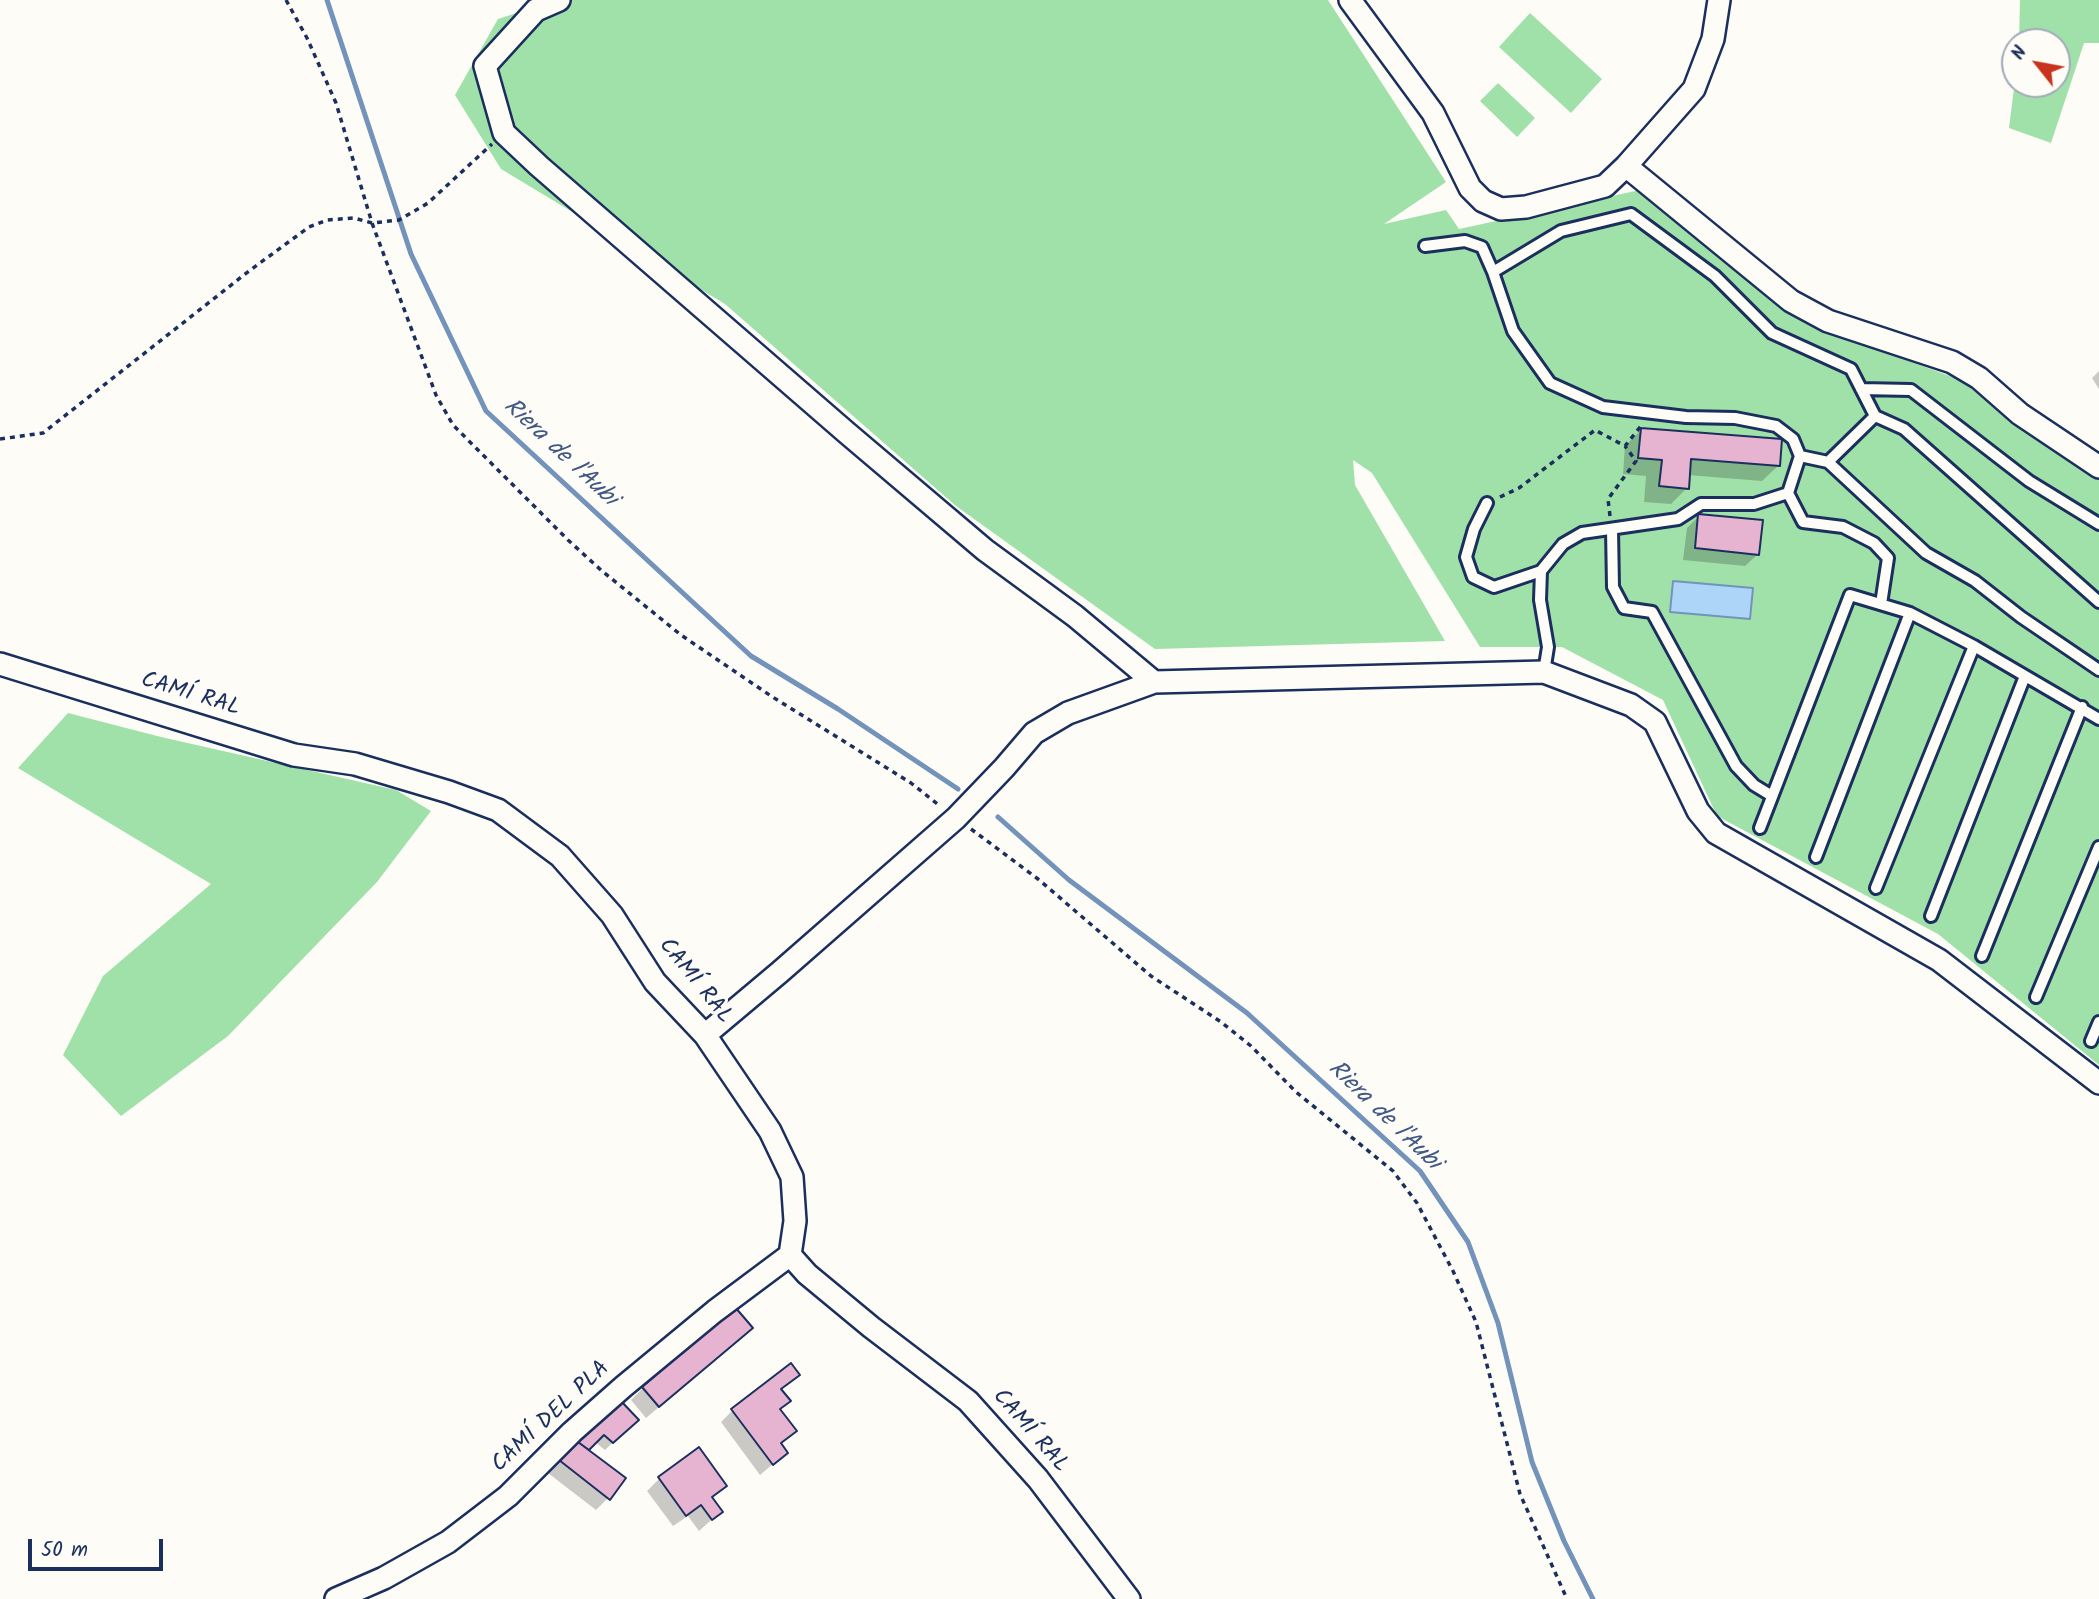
<!DOCTYPE html>
<html>
<head>
<meta charset="utf-8">
<style>
	body { margin:0 }
	#map { position:relative; width:2099px; height:1599px; overflow:hidden; background:#fdfcf7; font-family:Kalam,sans-serif }
	canvas { display:block }
	.north { position:absolute; left:2001px; top:28px; width:70px; height:70px; box-sizing:border-box; background:#fdfcf7; border:2px solid #a3aaba; border-radius:50%; rotate:301deg; font-size:19px; font-weight:700; line-height:28px; text-align:center; color:#1b2f5e }
	.north::after { content:''; display:block; margin:auto; width:24px; height:32px; background:#c8321e; clip-path:polygon(50% 0,100% 100%,50% 72%,0 100%) }
	.scale { position:absolute; left:28px; top:1539px; width:135px; height:32px; box-sizing:border-box; border:4px solid #1b2f5e; border-top:0; padding-left:9px; font-size:21px; line-height:24px; white-space:nowrap; color:#1b2f5e; -webkit-text-stroke:5px #fdfcf7; paint-order:stroke }
</style>
</head>
<body>
<div id="map">
<canvas width="2099" height="1599"></canvas>
<div class="north">N</div>
<div class="scale">50 m</div>
</div>
<script>
const context = document.querySelector('canvas').getContext('2d');
context.lineJoin = 'round';
function fill(path, color) { context.fillStyle = color; context.fill(path, 'evenodd'); }
const poly = rows => new Path2D(rows.map(r => 'M' + r).join(''));
function stroke(path, color, width, dash) { context.strokeStyle = color; context.lineWidth = width; context.lineCap = dash ? 'butt' : 'round'; context.setLineDash(dash || []); context.stroke(path); }
function drawText(font, color, halo, rows, align = 'center') {
  context.font = font + ' Kalam,sans-serif'; context.lineWidth = 6; context.setLineDash([]); context.textBaseline = 'middle'; context.strokeStyle = halo; context.fillStyle = color; for (const [text, x, y, turn = 0] of rows) {
    context.save(); context.translate(x, y); context.rotate((+turn || 0) * Math.PI / 180); context.textAlign = isNaN(turn) ? turn : align; if (halo) context.strokeText(text, 0, 0); context.fillText(text, 0, 0); context.restore();
  }
}
fill(poly([
	[556,0,1328,0,1446,182,1384,224,1446,210,1459,229,1640,190,1781,307,1826,331,1969,383,2004,416,2099,480,2099,1065,1938,934,1717,816,1663,700,1562,647,1480,647,1372,473,1353,460,1355,485,1445,641,1155,649,956,506,725,304,501,169,455,95,498,19],
	[2020,0,2099,0,2099,43,2084,43,2051,143,2009,128,2015,80,2015,84,2057,84,2057,42,2019,42],
	[1530,13,1602,79,1571,113,1499,47],
	[1498,83,1535,118,1517,137,1480,101],
	[68,713,161,737,396,790,431,811,377,882,228,1036,121,1116,63,1055,103,976,211,884,18,768]
]), '#a0e1aa');
const water = poly([
	[1673,581,1753,588,1750,619,1670,612,1673,581]
]);
fill(water, '#add5f7');
stroke(water, '#7393ba', 2);
fill(poly([
	[2099,371,2099,389,2092,378],
	[1641,430,1779,465,1762,481,1688,475,1687,488,1671,504,1644,502,1646,476,1623,474,1625,446],
	[1699,516,1758,554,1745,566,1683,560,1687,528],
	[738,1340,646,1418,631,1400,643,1388],
	[798,1375,780,1390,789,1401,779,1411,794,1431,780,1445,786,1453,760,1475,721,1422,733,1410],
	[620,1403,629,1427,605,1450,595,1442,587,1450,608,1498,596,1510,548,1473],
	[698,1449,725,1485,711,1499,720,1512,699,1531,688,1516,673,1526,647,1491,659,1479]
]), '#0003');
stroke(poly([
	[327,0,411,254,486,411,751,656,838,709,958,789],
	[998,817,1069,880,1247,1013,1420,1171,1468,1242,1498,1323,1532,1462,1564,1541,1593,1599]
]), '#7393ba', 5);
const building = poly([
	[1641,428,1782,439,1780,466,1691,459,1689,489,1659,486,1662,460,1638,458,1641,428],
	[1698,514,1763,520,1759,555,1695,548,1698,514],
	[735,1307,753,1328,659,1407,642,1387,735,1307],
	[791,1363,800,1375,781,1389,791,1401,780,1409,797,1431,781,1443,788,1453,773,1465,731,1409,791,1363],
	[620,1400,639,1420,613,1443,604,1435,589,1450,578,1442,620,1400],
	[578,1442,626,1478,610,1500,559,1460,578,1442],
	[699,1447,727,1486,712,1497,723,1512,712,1520,701,1505,686,1516,658,1477,699,1447]
]);
fill(building, '#e6b4d1');
stroke(building, '#1b2f5e', 2);
const lane = poly([
	[1425,246,1465,241,1482,247,1493,272,1513,331,1550,383,1603,407,1686,417,1735,418,1776,426,1793,439,1800,456,1788,493,1754,504,1701,504,1678,519,1582,533,1563,544,1541,571,1540,600,1548,647,1544,672],
	[1493,272,1561,231,1631,214,1715,276,1772,333,1851,369,1875,416,1828,462],
	[1861,389,1911,390,2029,481,2099,524],
	[1875,416,1904,429,2099,602],
	[1800,456,1828,462,1926,553,1975,581,2021,617,2099,670],
	[1788,493,1803,522,1843,527,1874,543,1888,558,1881,604],
	[1487,503,1474,529,1466,557,1473,577,1494,587,1541,571],
	[1612,529,1613,587,1624,608,1652,612,1736,766,1754,785,1772,796],
	[1760,828,1850,595,1910,613,1974,646,2099,719],
	[1816,857,1910,613],
	[1876,888,1974,646],
	[1931,916,2025,676],
	[1982,956,2082,707],
	[2036,997,2099,847],
	[2091,1041,2099,1022]
]);
const street = poly([
	[559,0,536,10,485,66,504,133,539,166,847,433,985,550,1075,616,1154,682],
	[1350,0,1433,113,1470,188,1483,201,1501,209,1526,207,1605,186,1626,166,1694,89,1713,39,1719,0],
	[1626,166,1791,301,1828,321,1952,362,1979,378,2020,414,2099,467],
	[0,664,294,755,355,764,449,792,498,810,560,856,612,915,655,982,705,1035,770,1131,792,1177,795,1221,790,1255,807,1274,871,1327,968,1401,1038,1479,1129,1599],
	[705,1035,780,972,956,818,1004,768,1034,733,1068,713,1154,682,1544,672,1631,705,1655,722,1698,811,1716,833,1939,960,2099,1083],
	[336,1599,384,1578,448,1542,508,1496,572,1432,623,1387,715,1311,790,1255]
]);
stroke(lane, '#1b2f5e', 16);
stroke(street, '#1b2f5e', 26);
stroke(poly([
	[286,0,307,38,336,103,372,223,436,395,453,425,568,540,602,571,681,635,771,696,911,783,940,806],
	[0,439,43,433,249,271,309,227,327,220,354,218,372,223,399,220,428,203,492,144],
	[1500,497,1519,488,1595,430,1625,446,1641,426],
	[1610,516,1608,499,1636,461,1625,446],
	[971,829,1038,879,1151,976,1221,1022,1251,1046,1296,1092,1393,1171,1417,1203,1453,1271,1476,1322,1520,1494,1567,1599]
]), '#1b2f5e', 3.5, [5, 5]);
stroke(lane, '#fdfcf7', 10);
stroke(street, '#fdfcf7', 21);
drawText('23px', '#1b2f5e', '#fdfcf7', [
	["CAMÍ RAL",190,696,17],
	["CAMÍ RAL",694,982,51],
	["CAMÍ DEL PLA",552,1418,-43],
	["CAMÍ RAL",1029,1432,49]
]);
drawText('italic 24px', '#405884', '#fdfcf7', [
	["Riera de l'Aubi",559,454,43],
	["Riera de l'Aubi",1383,1117,44]
]);
</script>
</body>
</html>
